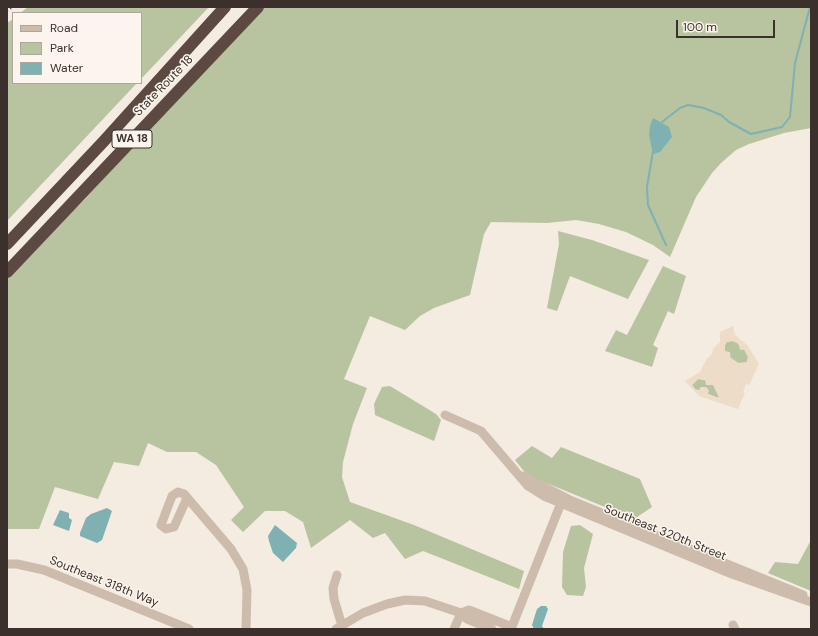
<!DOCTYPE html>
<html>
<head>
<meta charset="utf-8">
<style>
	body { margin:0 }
	#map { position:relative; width:818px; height:636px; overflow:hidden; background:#f4ebe1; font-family:"DM Sans",sans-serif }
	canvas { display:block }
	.frame { position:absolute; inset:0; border:8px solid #3b302b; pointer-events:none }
	.legend { position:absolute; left:12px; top:12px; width:130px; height:72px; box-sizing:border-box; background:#fbf5ee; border:1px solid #aea6a0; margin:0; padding:5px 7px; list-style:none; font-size:12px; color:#3b302b }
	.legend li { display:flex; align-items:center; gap:8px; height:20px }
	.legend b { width:20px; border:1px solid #aea6a0 }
	.scale { position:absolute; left:676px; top:20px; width:99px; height:18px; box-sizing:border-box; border:2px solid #3b302b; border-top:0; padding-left:5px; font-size:12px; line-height:14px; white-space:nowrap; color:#3b302b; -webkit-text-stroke:3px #fbf5ee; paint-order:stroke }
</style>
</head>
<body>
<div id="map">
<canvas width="818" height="636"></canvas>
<div class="frame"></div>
<ul class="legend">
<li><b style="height:5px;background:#cdbbac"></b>Road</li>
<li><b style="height:11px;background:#b8c4a0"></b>Park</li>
<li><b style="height:11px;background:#7fb0b2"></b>Water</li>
</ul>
<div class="scale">100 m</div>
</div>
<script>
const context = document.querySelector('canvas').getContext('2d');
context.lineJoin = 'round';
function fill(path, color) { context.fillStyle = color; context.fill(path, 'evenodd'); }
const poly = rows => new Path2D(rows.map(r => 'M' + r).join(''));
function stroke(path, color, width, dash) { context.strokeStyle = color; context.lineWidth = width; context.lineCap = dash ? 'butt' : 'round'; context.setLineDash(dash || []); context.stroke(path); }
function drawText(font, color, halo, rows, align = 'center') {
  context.font = font + ' "DM Sans",sans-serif'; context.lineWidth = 3; context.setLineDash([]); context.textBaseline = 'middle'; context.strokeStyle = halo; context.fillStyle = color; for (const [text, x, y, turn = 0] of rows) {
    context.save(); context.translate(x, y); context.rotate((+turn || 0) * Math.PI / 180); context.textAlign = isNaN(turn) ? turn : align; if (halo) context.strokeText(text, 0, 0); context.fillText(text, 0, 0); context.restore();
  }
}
fill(poly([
	[28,7,209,7,141,79,141,13,20,13],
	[259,7,811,7,811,128,784,133,749,144,736,150,721,163,712,173,696,197,670,257,653,245,626,232,599,224,576,220,547,223,491,222,484,234,470,295,434,308,420,316,405,330,370,316,344,379,367,388,353,424,343,462,342,477,350,502,414,525,524,571,519,589,423,551,405,559,385,533,373,538,350,520,311,548,303,522,285,511,265,511,243,532,231,520,244,507,216,465,196,452,167,452,148,443,139,466,114,462,98,499,55,487,39,529,7,529,7,273,85,199],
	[13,19,13,83,137,83,7,221,7,23],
	[558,231,592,240,649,260,628,299,570,276,557,311,547,308,559,244],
	[663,266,686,276,674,314,668,311,653,345,658,348,652,367,605,351,616,330,627,335],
	[732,341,737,342,742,350,744,349,748,357,747,362,742,364,738,363,729,357,731,355,725,351,725,345,727,342],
	[698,379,705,380,713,384,719,397,716,397,695,389,692,385],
	[390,386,436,414,441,420,434,441,375,415,374,404,382,387],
	[532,446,552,458,561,447,640,479,652,507,634,519,527,475,515,460],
	[580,525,593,534,584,568,586,587,583,596,567,595,562,587,563,552,571,526],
	[811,540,811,591,768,573,775,562,798,564]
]), '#b8c4a0');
fill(poly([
	[733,326,735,335,748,346,759,364,749,385,746,384,743,392,745,393,738,409,699,396,685,381,700,372,706,360,712,354,713,349,720,342,720,332],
	[732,341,739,344,740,350,744,349,748,357,747,362,738,363,730,357,730,352,725,351,725,345,727,342],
	[698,379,705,379,706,385,713,385,719,397,715,397,708,394,709,390,706,387,701,387,698,391,695,389,692,385]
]), '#ecdcc8');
fill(poly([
	[653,118,669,127,672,137,660,152,653,154,649,135,650,126],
	[107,508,112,511,102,540,97,543,80,536,80,533,86,518,91,514],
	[60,510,69,513,69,518,72,520,69,531,53,525],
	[275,525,297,543,296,548,283,562,273,553,269,541,268,536],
	[541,606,546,606,548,609,542,626,544,629,534,629,532,625,537,609]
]), '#7fb0b2');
stroke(poly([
	[662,122,680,108,688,105,704,108,721,115,729,122,751,134,782,127,790,117,795,63,810,7],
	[653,151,647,187,648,205,666,245]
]), '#7fb0b2', 2);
stroke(poly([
	[445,415,481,431,528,486,544,496,732,574,811,602],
	[523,476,572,501,803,595],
	[187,498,174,527,166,529,161,525,172,496,178,492,184,494,231,549,243,569,247,590,246,629],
	[7,564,17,564,44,570,189,629],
	[337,575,333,588,334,599,343,629],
	[461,613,469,610,512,627],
	[733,625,735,629],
	[336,629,363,613,387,604,405,600,425,601,461,613,467,619,492,629],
	[454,629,461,613],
	[511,629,563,498]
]), '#cdbbac', 9);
stroke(poly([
	[7,244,104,141,225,7],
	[7,272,258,7]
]), '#5c4a42', 12);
stroke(poly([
	[7,11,13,7]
]), '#3b302b', 2, [1, 3]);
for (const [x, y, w] of [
	[132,139,40]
]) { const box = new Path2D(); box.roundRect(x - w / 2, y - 9, w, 18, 3); context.fillStyle = '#fbf5ee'; context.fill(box); stroke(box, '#3b302b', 1); }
drawText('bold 11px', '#3b302b', null, [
	["WA 18",132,139]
]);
drawText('12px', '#3b302b', '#fbf5ee', [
	["State Route 18",164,86,-46],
	["Southeast 320th Street",665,533,22],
	["Southeast 318th Way",104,582,22]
]);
</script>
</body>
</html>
